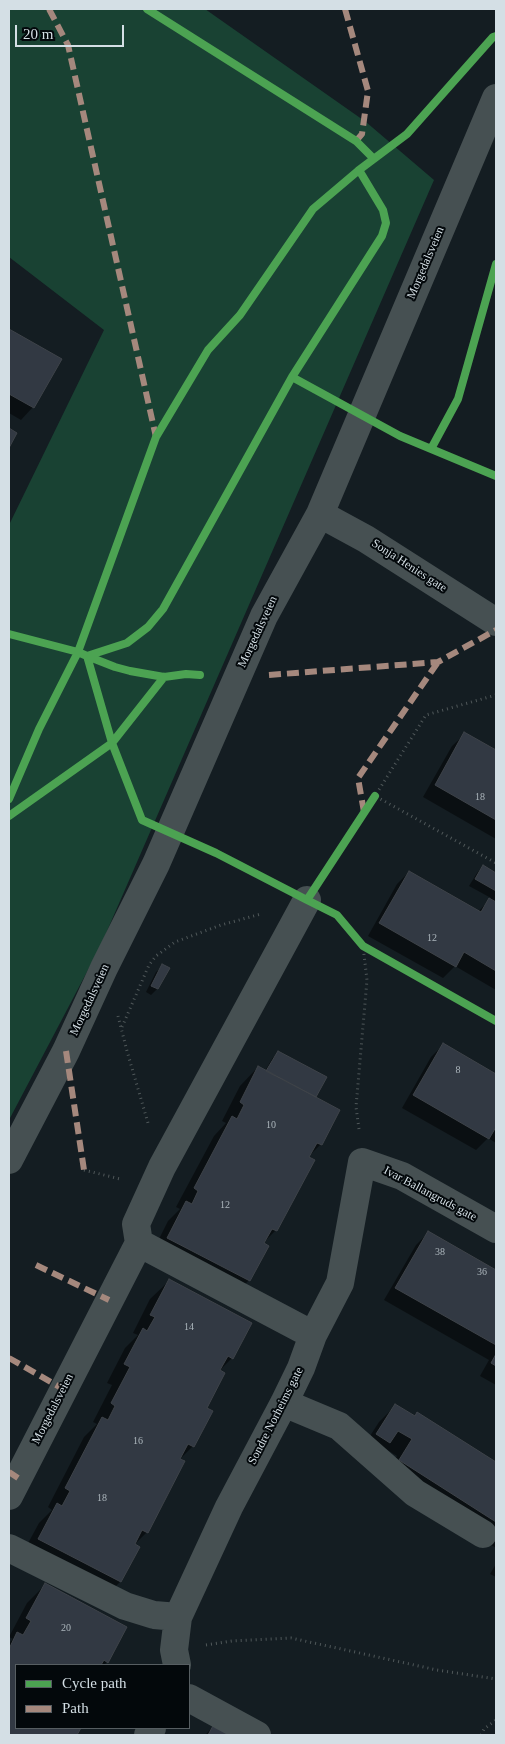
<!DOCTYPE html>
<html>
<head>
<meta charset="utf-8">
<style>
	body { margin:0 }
	#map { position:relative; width:505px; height:1744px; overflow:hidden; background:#141d22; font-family:Georgia,serif }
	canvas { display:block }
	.frame { position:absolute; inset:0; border:10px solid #d4dfe5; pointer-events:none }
	.legend { position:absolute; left:15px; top:1664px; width:175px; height:65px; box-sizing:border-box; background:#03080b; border:1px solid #575e62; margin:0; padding:6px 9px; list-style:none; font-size:15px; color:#d4dfe5 }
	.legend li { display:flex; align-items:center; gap:10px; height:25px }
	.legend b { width:25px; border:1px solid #575e62 }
	.scale { position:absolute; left:15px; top:25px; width:109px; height:22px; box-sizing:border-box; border:2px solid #d4dfe5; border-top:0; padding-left:6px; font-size:15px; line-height:18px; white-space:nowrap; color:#d4dfe5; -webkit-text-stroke:4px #03080b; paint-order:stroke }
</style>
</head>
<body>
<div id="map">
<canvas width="505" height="1744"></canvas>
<div class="frame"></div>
<ul class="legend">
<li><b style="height:6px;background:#4ca352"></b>Cycle path</li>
<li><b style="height:6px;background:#a5887d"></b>Path</li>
</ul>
<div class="scale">20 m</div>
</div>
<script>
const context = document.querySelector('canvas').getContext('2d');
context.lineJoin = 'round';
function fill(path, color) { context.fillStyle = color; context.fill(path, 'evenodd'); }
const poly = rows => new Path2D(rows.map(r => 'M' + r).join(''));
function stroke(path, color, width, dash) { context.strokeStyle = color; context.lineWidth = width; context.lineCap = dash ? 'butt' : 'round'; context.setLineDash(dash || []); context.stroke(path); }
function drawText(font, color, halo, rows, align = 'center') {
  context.font = font + ' Georgia,serif'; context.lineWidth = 4; context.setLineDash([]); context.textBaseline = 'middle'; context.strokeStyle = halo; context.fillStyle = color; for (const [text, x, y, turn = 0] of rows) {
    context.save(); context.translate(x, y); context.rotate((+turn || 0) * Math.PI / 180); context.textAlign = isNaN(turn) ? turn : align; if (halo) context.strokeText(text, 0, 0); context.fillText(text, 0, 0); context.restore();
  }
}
fill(poly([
	[9,9,205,9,366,122,434,180,100,947,9,1120,9,525,104,330,9,257]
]), '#194233');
fill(poly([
	[9,330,61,360,33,407,21,420,9,413],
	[465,734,496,752,496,839,423,797,452,746],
	[483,866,496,874,496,990,455,966,443,978,368,936,397,884,409,872,478,912,491,898,469,886,477,873],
	[163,966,168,969,157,989,151,995,146,992,156,972],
	[443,1045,496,1075,496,1143,488,1138,476,1150,402,1108,431,1057],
	[278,1052,325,1077,315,1097,339,1110,321,1144,307,1158,276,1230,263,1243,249,1280,231,1299,150,1257,168,1221,180,1209,176,1207,214,1136,226,1123,222,1121,240,1086,258,1067,265,1071,272,1059],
	[428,1233,496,1272,496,1385,480,1376,489,1360,384,1300,416,1245],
	[169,1281,232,1358,219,1371,205,1409,211,1412,193,1446,179,1460,147,1532,134,1545,138,1547,120,1582,102,1600,20,1558,39,1523,52,1510,48,1507,84,1437,97,1424,93,1422,112,1385,107,1383,125,1348,138,1335,133,1333,150,1299],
	[395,1406,414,1417,417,1414,496,1464,496,1548,383,1477,397,1456,384,1448,361,1450,379,1422],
	[496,1564,496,1577,490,1574],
	[45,1585,107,1662,104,1665,16,1665,16,1728,80,1728,76,1735,9,1735,9,1643,13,1639,9,1637,27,1603],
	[214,1726,232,1735,205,1735]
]), '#0007');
const building = poly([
	[9,329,62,359,34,408,9,394,9,329],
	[9,428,17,433,9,448,9,428],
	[464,732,496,750,496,820,435,785,464,732],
	[483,865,496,873,496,891,475,879,483,865],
	[409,871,481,912,489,898,496,902,496,971,464,952,456,967,379,923,409,871],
	[162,964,170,968,158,989,151,986,162,964],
	[443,1043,496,1074,496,1127,489,1139,413,1095,443,1043],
	[278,1051,327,1077,316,1097,266,1071,278,1051],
	[258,1066,340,1110,322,1145,317,1143,309,1157,315,1160,277,1231,272,1229,264,1243,269,1246,250,1281,167,1238,186,1201,192,1204,198,1191,194,1188,232,1116,237,1119,244,1105,240,1102,258,1066],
	[428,1231,496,1270,496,1345,395,1288,428,1231],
	[169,1279,252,1323,233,1359,228,1356,220,1370,225,1373,207,1408,213,1411,194,1447,188,1444,180,1459,185,1461,148,1533,142,1530,135,1544,140,1547,121,1582,38,1539,57,1503,62,1506,70,1491,65,1488,102,1417,108,1420,115,1406,111,1403,130,1367,124,1364,143,1328,147,1331,155,1317,150,1315,169,1279],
	[496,1354,496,1366,491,1363,496,1354],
	[395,1404,415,1416,417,1412,496,1462,496,1522,399,1460,412,1439,398,1431,390,1443,376,1434,395,1404],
	[45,1583,127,1627,108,1663,104,1660,101,1665,16,1665,16,1728,81,1728,77,1735,9,1735,9,1649,17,1632,23,1635,31,1621,26,1618,45,1583],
	[214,1724,235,1735,208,1735,214,1724]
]);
fill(building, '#323943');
stroke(building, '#3e4349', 1);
stroke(poly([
	[496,695,426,715,375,796,496,863],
	[118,1016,127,1051,148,1123],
	[122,1027,149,965,156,956,175,942,221,925,261,914],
	[359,1129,356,1107,367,980,363,946],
	[84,1170,120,1179],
	[206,1645,232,1641,291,1638,437,1670,496,1679],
	[481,1735,484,1729,496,1720]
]), '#50585a', 3, [1, 4]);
stroke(poly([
	[320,514,366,539,496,622],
	[307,900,162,1167,136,1224,139,1243,313,1335],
	[9,1160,66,1051,104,968,156,864,264,616,320,514,496,98],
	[284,1403,339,1426,415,1493,483,1534],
	[9,1496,139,1243],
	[9,1548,125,1606,154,1615,178,1617],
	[177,1665,174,1650,178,1617,229,1507,284,1403,301,1368,313,1335,340,1283,362,1162,402,1176,496,1229],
	[189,1698,257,1735],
	[148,1735,152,1728]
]), '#465052', 28);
stroke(poly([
	[49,9,68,45,156,437],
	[345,9,368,91,362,134,356,141],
	[269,675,438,662,496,630],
	[364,812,358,778,438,662],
	[66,1051,84,1170],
	[36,1265,109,1300],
	[9,1358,63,1389],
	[9,1472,18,1478]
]), '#a5887d', 6, [12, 6]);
stroke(poly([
	[147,9,356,141,374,159],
	[292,377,400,436,496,476],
	[431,449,458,399,496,264],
	[9,634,78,652,87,656,127,643,148,627,163,609,292,377,382,236,386,223,383,210,359,170],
	[200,675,186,674,164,677,130,671,115,667,87,656,112,743,142,820,216,853,307,900],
	[375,796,307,900,337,915,363,946,496,1021],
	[9,799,39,729,78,652,156,437,208,350,240,315,313,209,359,170,407,134,493,37,496,36],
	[9,816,112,743,164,677]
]), '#4ca352', 8);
drawText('10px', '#acb6bc', null, [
	["18",480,797],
	["12",432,938],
	["8",458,1070],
	["10",271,1125],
	["12",225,1205],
	["38",440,1252],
	["36",482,1272],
	["14",189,1327],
	["16",138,1441],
	["18",102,1498],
	["20",66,1628]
]);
drawText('12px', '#d4dfe5', '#03080b', [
	["Morgedalsveien",426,263,-67],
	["Sonja Henies gate",409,566,33],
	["Morgedalsveien",258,632,-65],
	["Morgedalsveien",90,1000,-65],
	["Ivar Ballangruds gate",430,1194,28],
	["Morgedalsveien",53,1409,-63],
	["Sondre Norheims gate",276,1416,-63]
]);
</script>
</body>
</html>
